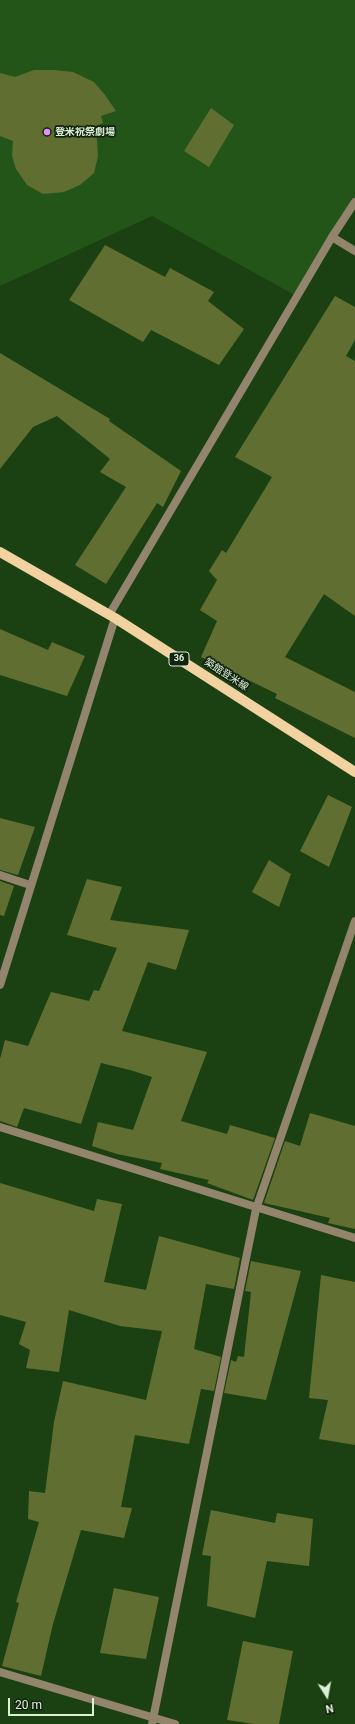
<!DOCTYPE html>
<html>
<head>
<meta charset="utf-8">
<style>
	body { margin:0 }
	#map { position:relative; width:355px; height:1724px; overflow:hidden; background:#1b4112; font-family:Roboto,sans-serif }
	canvas { display:block }
	.north { position:absolute; left:307px; top:1676px; width:40px; height:40px; -webkit-text-stroke:3px #13230f; paint-order:stroke; rotate:169deg; font-size:11px; font-weight:700; line-height:16px; text-align:center; color:#dbf1d6 }
	.north::after { content:''; display:block; margin:auto; width:14px; height:18px; background:#dbf1d6; clip-path:polygon(50% 0,100% 100%,50% 72%,0 100%) }
	.scale { position:absolute; left:8px; top:1698px; width:86px; height:18px; box-sizing:border-box; border:2px solid #dbf1d6; border-top:0; padding-left:5px; font-size:12px; line-height:14px; white-space:nowrap; color:#dbf1d6; -webkit-text-stroke:3px #13230f; paint-order:stroke }
</style>
</head>
<body>
<div id="map">
<canvas width="355" height="1724"></canvas>
<div class="north">N</div>
<div class="scale">20 m</div>
</div>
<script>
const context = document.querySelector('canvas').getContext('2d');
context.lineJoin = 'round';
function fill(path, color) { context.fillStyle = color; context.fill(path, 'evenodd'); }
const poly = rows => new Path2D(rows.map(r => 'M' + r).join(''));
function stroke(path, color, width, dash) { context.strokeStyle = color; context.lineWidth = width; context.lineCap = dash ? 'butt' : 'round'; context.setLineDash(dash || []); context.stroke(path); }
function drawText(font, color, halo, rows, align = 'center') {
  context.font = font + ' Roboto,"Noto Sans JP",sans-serif'; context.lineWidth = 3.5; context.setLineDash([]); context.textBaseline = 'middle'; context.strokeStyle = halo; context.fillStyle = color; for (const [text, x, y, turn = 0] of rows) {
    context.save(); context.translate(x, y); context.rotate((+turn || 0) * Math.PI / 180); context.textAlign = isNaN(turn) ? turn : align; if (halo) context.strokeText(text, 0, 0); context.fillText(text, 0, 0); context.restore();
  }
}
fill(poly([
	[0,0,355,0,355,205,300,298,152,216,0,286]
]), '#245518');
fill(poly([
	[34,70,54,70,73,72,94,82,105,95,116,111,101,116,103,123,96,126,98,156,94,173,80,185,64,192,43,194,27,185,16,169,12,156,13,141,0,136,0,73,15,77],
	[211,108,234,125,209,167,184,151],
	[105,245,165,277,170,268,214,292,208,301,244,329,219,365,151,330,143,342,69,300],
	[335,296,355,307,355,340,346,356,355,361,355,616,324,594,285,657,355,692,355,738,275,698,277,694,201,657,217,621,200,610,217,580,209,571,222,550,226,553,272,477,235,457],
	[0,353,110,419,109,421,181,471,163,507,157,503,106,584,75,565,126,487,100,472,110,459,57,416,33,427,0,469],
	[0,629,48,650,52,642,85,656,67,696,0,675],
	[328,795,352,807,329,867,300,851],
	[0,818,35,827,18,875,0,870],
	[269,860,291,874,279,907,252,892],
	[87,879,122,887,110,920,189,930,176,970,148,962,122,1031,207,1052,181,1121,227,1134,230,1125,275,1138,253,1200,207,1183,209,1180,160,1169,162,1163,117,1154,92,1146,98,1122,133,1130,152,1077,130,1070,101,1063,81,1124,24,1108,17,1127,0,1121,0,1059,5,1040,28,1046,51,992,89,1001,94,990,99,991,117,948,67,935],
	[0,881,14,886,4,916,0,915],
	[310,1113,355,1126,355,1229,328,1223,330,1218,264,1203,285,1141,300,1146],
	[0,1183,94,1211,97,1199,122,1204,104,1282,146,1290,159,1236,240,1258,234,1289,206,1284,194,1349,221,1357,214,1391,201,1389,189,1444,135,1435,121,1507,132,1508,124,1538,81,1530,53,1624,41,1676,2,1666,19,1603,16,1602,39,1522,28,1519,29,1491,45,1493,54,1422,63,1381,146,1400,162,1331,120,1326,69,1310,59,1372,26,1368,30,1350,19,1344,26,1322,0,1315],
	[251,1261,301,1271,266,1400,224,1393,231,1360,236,1362,238,1356,244,1357,251,1292,245,1291],
	[321,1275,355,1282,355,1445,319,1439,328,1400,309,1398],
	[211,1510,275,1523,277,1513,313,1519,309,1566,267,1561,255,1618,207,1606,211,1556,202,1555],
	[114,1588,159,1597,146,1659,100,1653],
	[243,1641,293,1651,279,1724,254,1724,227,1720]
]), '#616e31');
stroke(poly([
	[109,615,332,237,355,202],
	[0,875,30,885],
	[0,985,115,618],
	[0,1127,355,1238],
	[0,1672,175,1724],
	[152,1724,256,1209,355,921]
]), '#93856d', 8);
stroke(poly([
	[332,237,355,251]
]), '#93856d', 8);
stroke(poly([
	[0,552,115,618,355,772]
]), '#f1d2a0', 10);
for (const [x, y, r, color] of [
	[47,132,4,"#e98dfe"]
]) { const dot = new Path2D(); dot.arc(x, y, r, 0, 2 * Math.PI); context.fillStyle = color; context.fill(dot); stroke(dot, '#13230f', 1.5); }
for (const [x, y, w] of [
	[179,659,20]
]) { const box = new Path2D(); box.roundRect(x - w / 2, y - 7, w, 14, 3); context.fillStyle = '#13230f'; context.fill(box); stroke(box, '#dbf1d6', 1); }
drawText('bold 9px', '#dbf1d6', null, [
	["36",179,659]
]);
drawText('bold 10px', '#dbf1d6', '#13230f', [
	["登米祝祭劇場",55,132]
], 'left');
drawText('10px', '#dbf1d6', '#13230f', [
	["築館登米線",226,675,33]
]);
</script>
</body>
</html>
